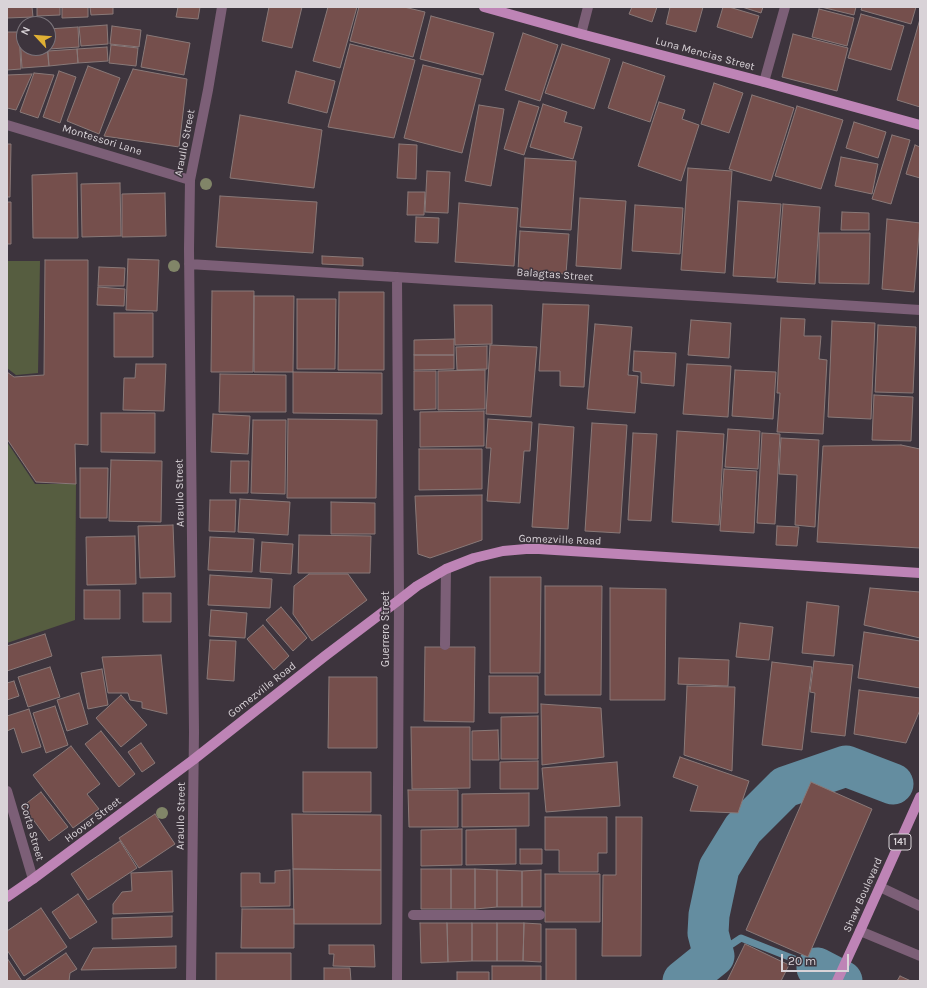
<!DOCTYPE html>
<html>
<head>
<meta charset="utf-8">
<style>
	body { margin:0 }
	#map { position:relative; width:927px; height:988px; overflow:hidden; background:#3d343d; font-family:Karla,sans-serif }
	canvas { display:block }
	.frame { position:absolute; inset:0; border:8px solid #d9d3d8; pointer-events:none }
	.north { position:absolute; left:16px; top:16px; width:40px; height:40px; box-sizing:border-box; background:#3d343d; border:1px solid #7b747b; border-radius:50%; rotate:296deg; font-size:11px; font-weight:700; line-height:16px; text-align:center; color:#d9d3d8 }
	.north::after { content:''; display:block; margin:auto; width:14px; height:18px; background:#e0b034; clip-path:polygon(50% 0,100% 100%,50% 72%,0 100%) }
	.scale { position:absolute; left:781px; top:954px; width:68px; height:18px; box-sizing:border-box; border:2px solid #d9d3d8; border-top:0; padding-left:5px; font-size:12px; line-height:14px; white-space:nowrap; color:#d9d3d8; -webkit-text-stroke:3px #3d343d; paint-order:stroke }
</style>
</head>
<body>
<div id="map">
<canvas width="927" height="988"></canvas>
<div class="frame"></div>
<div class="north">N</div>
<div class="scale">20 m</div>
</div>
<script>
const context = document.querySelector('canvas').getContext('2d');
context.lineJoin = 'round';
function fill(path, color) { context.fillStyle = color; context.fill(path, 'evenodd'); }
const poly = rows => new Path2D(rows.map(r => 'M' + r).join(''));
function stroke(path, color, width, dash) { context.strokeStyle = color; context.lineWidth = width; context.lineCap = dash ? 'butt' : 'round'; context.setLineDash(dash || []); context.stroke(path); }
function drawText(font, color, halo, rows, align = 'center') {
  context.font = font + ' Karla,sans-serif'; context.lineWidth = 3; context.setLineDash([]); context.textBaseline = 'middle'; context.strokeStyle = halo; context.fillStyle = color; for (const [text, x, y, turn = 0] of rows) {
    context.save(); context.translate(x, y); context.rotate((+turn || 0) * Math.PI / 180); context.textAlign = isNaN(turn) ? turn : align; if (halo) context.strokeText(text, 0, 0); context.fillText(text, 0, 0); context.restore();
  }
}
fill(poly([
	[7,261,40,261,38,373,16,375,7,368],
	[7,442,35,484,76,484,75,620,7,643]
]), '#565d40');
stroke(poly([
	[714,956,741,938,817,968]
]), '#648da0', 7);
stroke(poly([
	[817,968,842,981],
	[683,981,714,956,708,933,709,915,719,868,743,829,785,787,846,766,893,784]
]), '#648da0', 41);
const building = poly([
	[7,7,32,7,33,17,7,18,7,7],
	[37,7,60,7,60,15,37,16,37,7],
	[62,7,88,7,88,17,62,18,62,7],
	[90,7,113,7,113,14,91,15,90,7],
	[178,7,200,7,198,19,176,17,178,7],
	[269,7,302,7,292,48,262,41,269,7],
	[328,7,357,7,340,68,313,61,328,7],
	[359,7,404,7,425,12,413,57,350,41,359,7],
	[632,7,657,7,652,22,629,14,632,7],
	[670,7,703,7,696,32,666,24,670,7],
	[723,7,729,7,759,16,752,38,717,27,723,7],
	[742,7,763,7,761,13,742,7],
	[821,7,856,7,854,15,821,7],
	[862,7,916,7,911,24,861,10,862,7],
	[819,9,854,18,847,46,812,37,819,9],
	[861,14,904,26,891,70,848,58,861,14],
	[431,16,494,33,483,75,420,59,431,16],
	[920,19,920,107,897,100,920,19],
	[107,25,108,44,81,46,79,27,107,25],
	[112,26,141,30,139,47,110,44,112,26],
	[78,27,79,47,49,49,48,29,78,27],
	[7,32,19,32,21,69,7,70,7,32],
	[523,33,558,45,540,101,505,90,523,33],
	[793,34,848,48,837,91,782,77,793,34],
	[24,35,24,48,47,48,49,66,22,68,20,36,24,35],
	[147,35,190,43,184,75,141,67,147,35],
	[350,44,415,60,394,138,328,127,350,44],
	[562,44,610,59,594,109,545,93,562,44],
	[111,45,138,48,136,66,109,63,111,45],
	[107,47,108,61,78,63,77,49,107,47],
	[77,49,78,63,49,66,48,51,77,49],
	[623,62,665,76,650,122,608,108,623,62],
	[423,65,481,79,462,153,404,138,423,65],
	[88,66,120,78,99,134,67,121,88,66],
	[133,69,187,79,179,147,104,136,133,69],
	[59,71,76,77,60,123,43,117,59,71],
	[296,71,335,81,327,113,288,103,296,71],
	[34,73,54,75,38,118,20,112,34,73],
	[32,74,16,110,7,108,7,75,32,74],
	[714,83,743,93,729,133,701,124,714,83],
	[752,95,794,108,771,181,729,169,752,95],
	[519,101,539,107,524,155,504,149,519,101],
	[659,102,685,110,682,119,699,125,681,181,638,166,659,102],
	[543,104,567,112,564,122,582,127,573,159,530,147,543,104],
	[479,105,504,109,491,186,465,181,479,105],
	[797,106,843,120,821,189,775,176,797,106],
	[240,115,322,130,314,188,230,178,240,115],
	[854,122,886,132,878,158,846,148,854,122],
	[892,135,910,140,891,204,872,199,892,135],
	[7,144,11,144,10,197,7,197,7,144],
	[399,144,417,145,416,179,397,178,399,144],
	[915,145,920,147,920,178,906,174,915,145],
	[841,157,878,164,872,194,835,186,841,157],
	[525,158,576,161,571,230,520,227,525,158],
	[688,168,732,171,725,273,681,270,688,168],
	[427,171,450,172,448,213,425,212,427,171],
	[77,173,78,238,33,238,32,175,77,173],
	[120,183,121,236,82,237,81,184,120,183],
	[408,192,425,192,424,215,407,215,408,192],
	[165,193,166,236,122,237,122,194,165,193],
	[220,196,317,202,313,253,216,247,220,196],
	[580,198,626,201,621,269,576,266,580,198],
	[738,201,781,204,775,278,733,276,738,201],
	[7,202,11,202,11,244,7,244,7,202],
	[459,203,518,208,514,266,455,262,459,203],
	[783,204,820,207,815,284,777,282,783,204],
	[635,205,683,208,680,254,632,251,635,205],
	[842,212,869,213,869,230,841,230,842,212],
	[416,217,439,218,438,243,415,242,416,217],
	[887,219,920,223,914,292,882,289,887,219],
	[520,231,569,234,566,274,518,271,520,231],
	[819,233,870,233,869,284,819,283,819,233],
	[322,256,363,258,363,266,322,264,322,256],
	[128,259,159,260,157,311,126,310,128,259],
	[45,260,88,260,88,445,75,444,76,484,36,482,7,439,7,372,14,377,44,375,45,260],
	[99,267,125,268,124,286,98,286,99,267],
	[98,287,125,289,124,306,97,305,98,287],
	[212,291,254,291,253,372,211,372,212,291],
	[339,292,384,292,384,370,338,370,339,292],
	[254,296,294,296,293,372,254,372,254,296],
	[297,299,336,299,335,369,297,369,297,299],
	[543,304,589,305,584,387,560,386,560,371,539,371,543,304],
	[454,305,492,305,492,344,455,345,454,305],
	[114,313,153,313,153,357,114,357,114,313],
	[781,318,805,319,804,336,821,336,819,359,827,360,823,434,777,432,780,393,777,393,781,318],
	[691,320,731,323,729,358,688,355,691,320],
	[832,321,875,323,871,419,828,417,832,321],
	[595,324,632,327,628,375,638,376,635,413,587,409,595,324],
	[878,325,916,327,913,393,875,392,878,325],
	[454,339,454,355,414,355,414,340,454,339],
	[490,345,537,347,531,417,486,414,490,345],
	[487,346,487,369,457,370,456,347,487,346],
	[634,351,676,353,674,386,641,383,641,372,633,371,634,351],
	[414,355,454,355,454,369,414,370,414,355],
	[136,364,166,364,164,411,123,410,124,378,135,378,136,364],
	[687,364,731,366,728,417,683,414,687,364],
	[485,370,485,409,438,410,438,371,485,370],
	[735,370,776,372,773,419,732,416,735,370],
	[414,371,436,371,436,409,414,410,414,371],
	[293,372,382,373,382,414,293,413,293,372],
	[220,374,286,375,286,412,219,412,220,374],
	[874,395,913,397,911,441,872,440,874,395],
	[484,411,484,446,420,447,420,412,484,411],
	[101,413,155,413,155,453,101,452,101,413],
	[213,414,250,416,248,454,211,452,213,414],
	[288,419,377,420,376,498,287,498,288,419],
	[488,419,532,422,530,451,524,451,520,503,487,501,491,448,486,448,488,419],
	[253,420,286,420,285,494,251,493,253,420],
	[592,423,627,425,620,533,585,531,592,423],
	[539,424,574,427,568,529,532,527,539,424],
	[728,429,760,431,758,469,725,467,728,429],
	[677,431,724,434,719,525,672,522,677,431],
	[633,433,657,434,651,521,628,520,633,433],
	[762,433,780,434,775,524,757,523,762,433],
	[781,438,819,440,815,527,795,525,797,475,779,474,781,438],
	[901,445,920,449,920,548,817,542,823,446,901,445],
	[419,449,482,449,482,489,419,490,419,449],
	[111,460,162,461,161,522,109,521,111,460],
	[231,461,249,461,248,493,230,493,231,461],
	[80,468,108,468,107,518,80,518,80,468],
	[724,469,757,471,754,533,720,531,724,469],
	[482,495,482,540,430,558,418,554,415,496,482,495],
	[240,499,290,502,288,535,238,532,240,499],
	[210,500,236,500,235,532,209,531,210,500],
	[331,502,375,503,375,534,331,534,331,502],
	[173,525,175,577,140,578,138,526,173,525],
	[777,526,799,527,797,546,776,545,777,526],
	[299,535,371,536,370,573,298,573,299,535],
	[135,536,136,584,87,585,86,537,135,536],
	[210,537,254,539,252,572,208,570,210,537],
	[262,542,293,544,291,574,260,572,262,542],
	[309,574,348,574,367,600,312,641,293,614,294,586,309,574],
	[210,575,272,579,270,608,208,605,210,575],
	[490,577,541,577,540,673,490,673,490,577],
	[545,586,602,586,601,695,545,695,545,586],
	[610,588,666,589,665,700,610,700,610,588],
	[870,588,920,592,920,638,864,625,870,588],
	[84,590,120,590,120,619,84,619,84,590],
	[143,593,171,593,171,622,143,622,143,593],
	[807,602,839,606,834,656,802,653,807,602],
	[281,607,307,638,293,651,266,620,281,607],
	[211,610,247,613,245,638,209,636,211,610],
	[740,623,773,627,769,660,736,657,740,623],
	[263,625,289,656,274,670,247,639,263,625],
	[864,632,920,641,920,688,858,678,864,632],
	[45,634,52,656,7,671,7,646,45,634],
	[210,640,236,641,234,681,207,679,210,640],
	[425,647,475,647,474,722,424,721,425,647],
	[161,655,167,714,142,708,142,702,130,700,128,693,108,693,102,657,161,655],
	[679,658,729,660,728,686,678,684,679,658],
	[814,661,853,665,845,736,811,732,815,693,810,692,814,661],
	[772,662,812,667,802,750,762,745,772,662],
	[50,667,60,697,28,707,18,677,50,667],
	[102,669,108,705,88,709,81,673,102,669],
	[489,676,538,676,538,713,489,713,489,676],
	[329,677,377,677,377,748,328,748,329,677],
	[14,681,19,696,7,700,7,683,14,681],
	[687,686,735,687,732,771,684,755,687,686],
	[859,690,920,698,920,710,906,743,854,734,859,690],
	[79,693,88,724,67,731,57,700,79,693],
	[121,695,147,725,121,747,96,718,121,695],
	[541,704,601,708,604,757,542,765,541,704],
	[55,706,68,745,46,753,33,713,55,706],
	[29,709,41,747,22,753,14,728,7,731,7,716,29,709],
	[538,716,538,759,501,759,501,717,538,716],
	[411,727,470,727,470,788,412,789,411,727],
	[498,730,499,760,472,760,472,731,498,730],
	[101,731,135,774,119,787,85,744,101,731],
	[141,743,155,763,142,772,128,752,141,743],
	[71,746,100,784,87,794,99,809,73,828,33,775,71,746],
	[680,757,749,781,738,813,690,811,698,786,673,777,680,757],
	[538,761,538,789,500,789,500,762,538,761],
	[617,762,620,806,546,812,542,768,617,762],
	[303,772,371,772,371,812,303,812,303,772],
	[811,782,872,809,808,957,746,930,811,782],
	[408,790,458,790,458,827,409,827,408,790],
	[41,792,68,827,49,841,23,806,41,792],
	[529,793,529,826,462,827,462,794,529,793],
	[155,814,175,844,139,868,119,838,155,814],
	[292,814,381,815,381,870,293,869,292,814],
	[545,817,607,817,607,853,598,853,598,872,559,872,559,850,545,850,545,817],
	[616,817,642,817,641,956,602,956,603,875,616,875,616,817],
	[462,829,462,865,421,866,421,830,462,829],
	[516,829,516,864,466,865,466,830,516,829],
	[120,841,137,868,88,900,71,874,120,841],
	[520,849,542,849,542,864,520,864,520,849],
	[293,869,381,870,381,924,294,924,293,869],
	[421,869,451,869,451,909,421,909,421,869],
	[451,869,475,869,475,909,451,909,451,869],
	[475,869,497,870,497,907,475,909,475,869],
	[290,870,290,906,241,907,241,873,260,873,260,883,275,883,275,871,290,870],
	[497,870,522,871,522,907,497,907,497,870],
	[541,870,541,907,522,907,522,871,541,870],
	[172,871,173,912,113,914,113,904,122,892,132,891,131,873,172,871],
	[545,874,600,874,600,922,545,922,545,874],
	[78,894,97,922,70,939,52,912,78,894],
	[41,908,67,947,24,976,7,950,7,931,41,908],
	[242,909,294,909,294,948,241,948,242,909],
	[172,916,172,937,112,939,112,918,172,916],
	[420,923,447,923,448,962,421,963,420,923],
	[447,923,472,923,472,961,448,962,447,923],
	[472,923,497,923,497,961,472,961,472,923],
	[497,923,524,923,523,961,497,961,497,923],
	[524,923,541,924,541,962,523,961,524,923],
	[546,929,576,929,576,981,546,981,546,929],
	[745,944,789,965,781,981,727,981,745,944],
	[329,945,374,945,375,967,333,966,334,954,329,954,329,945],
	[176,946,176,968,81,970,93,948,176,946],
	[66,953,77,969,70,973,69,981,27,981,26,980,66,953],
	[216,953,291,953,291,981,216,981,216,953],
	[7,958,22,981,7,981,7,958],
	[492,966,541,966,541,981,492,981,492,966],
	[324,968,350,968,351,981,324,981,324,968],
	[457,972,489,972,489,981,457,981,457,972],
	[900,976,911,981,897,981,900,976]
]);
fill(building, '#754f4c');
stroke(building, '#897978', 1);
stroke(poly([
	[581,34,588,7],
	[764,82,785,7],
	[7,125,190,180],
	[189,264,920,310],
	[445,645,446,569],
	[7,791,33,879],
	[880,887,920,906],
	[413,915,540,915],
	[860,931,920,956],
	[191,981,194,732,189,249,190,180,208,90,222,7],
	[397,981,399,600,397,277]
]), '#7c5f77', 10);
stroke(poly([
	[484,7,581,34,764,82,920,125],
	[7,897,33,879,193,760,325,656,399,600,417,586,446,569,474,558,503,551,526,549,539,549,920,573],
	[837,981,860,931,920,797]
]), '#be84b6', 10);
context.fillStyle = '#818568';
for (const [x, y] of [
	[206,184],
	[174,266],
	[162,813]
]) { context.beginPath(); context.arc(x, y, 6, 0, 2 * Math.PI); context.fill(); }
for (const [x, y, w] of [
	[900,842,22]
]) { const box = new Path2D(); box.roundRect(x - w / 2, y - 8, w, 16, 3); context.fillStyle = '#3d343d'; context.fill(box); stroke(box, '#d9d3d8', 1); }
drawText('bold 10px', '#d9d3d8', null, [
	["141",900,842]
]);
drawText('11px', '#d9d3d8', '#3d343d', [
	["Luna Mencias Street",705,54,15],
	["Montessori Lane",102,140,17],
	["Araullo Street",185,143,-79],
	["Balagtas Street",555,275,4],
	["Araullo Street",180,493,-91],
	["Gomezville Road",560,540,2],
	["Guerrero Street",386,629,-90],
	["Gomezville Road",262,690,-38],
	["Araullo Street",181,816,-89],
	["Hoover Street",93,820,-37],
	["Corta Street",32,832,74],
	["Shaw Boulevard",863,895,-66]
]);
</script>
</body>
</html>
